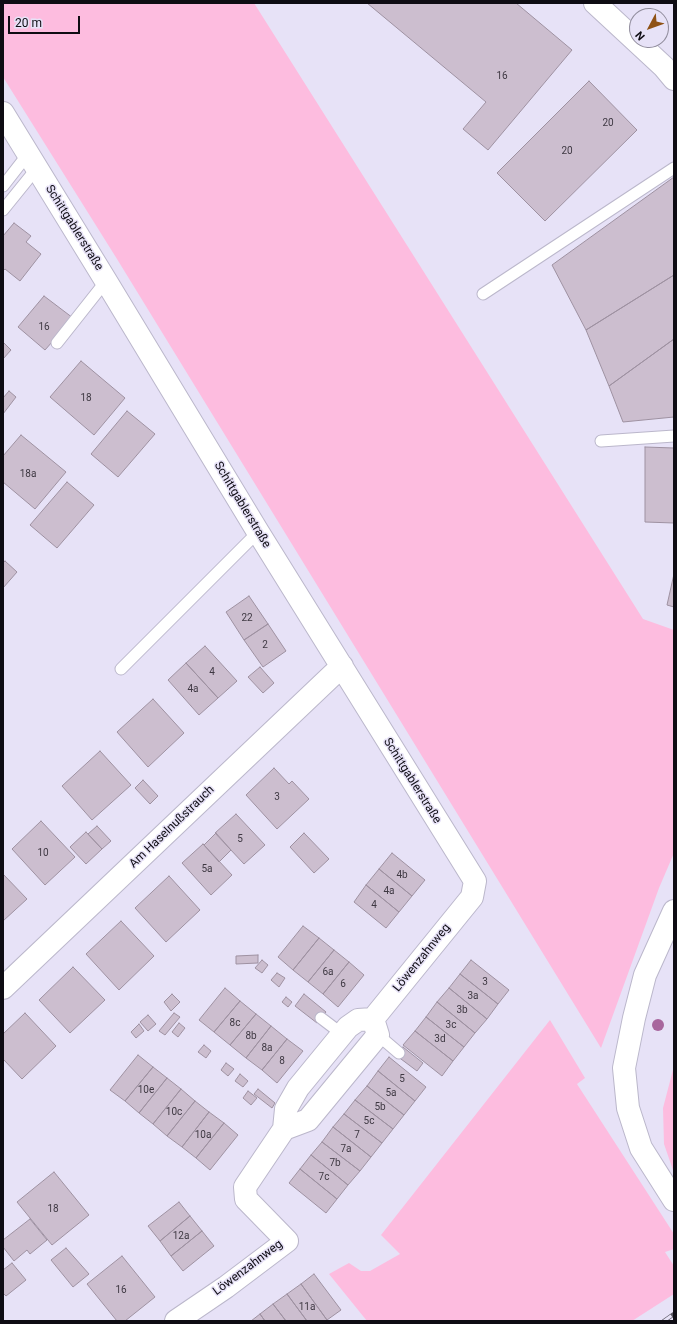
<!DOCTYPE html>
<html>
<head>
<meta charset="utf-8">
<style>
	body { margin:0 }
	#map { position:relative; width:677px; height:1324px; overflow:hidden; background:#e7e2f7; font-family:Roboto,sans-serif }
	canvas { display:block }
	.frame { position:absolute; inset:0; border:4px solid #0e0c13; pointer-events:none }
	.north { position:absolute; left:629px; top:8px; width:40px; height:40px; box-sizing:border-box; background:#e7e2f7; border:1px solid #908c9c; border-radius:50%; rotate:229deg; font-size:11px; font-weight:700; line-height:16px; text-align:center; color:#0e0c13 }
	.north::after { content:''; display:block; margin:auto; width:14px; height:18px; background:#8f5215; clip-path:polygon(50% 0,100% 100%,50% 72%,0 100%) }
	.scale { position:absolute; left:8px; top:16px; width:72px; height:18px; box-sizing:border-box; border:2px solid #0e0c13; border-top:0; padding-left:5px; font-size:12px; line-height:14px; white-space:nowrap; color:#0e0c13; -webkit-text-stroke:3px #e7e2f7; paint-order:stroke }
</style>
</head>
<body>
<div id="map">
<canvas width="677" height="1324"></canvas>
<div class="frame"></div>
<div class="north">N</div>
<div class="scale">20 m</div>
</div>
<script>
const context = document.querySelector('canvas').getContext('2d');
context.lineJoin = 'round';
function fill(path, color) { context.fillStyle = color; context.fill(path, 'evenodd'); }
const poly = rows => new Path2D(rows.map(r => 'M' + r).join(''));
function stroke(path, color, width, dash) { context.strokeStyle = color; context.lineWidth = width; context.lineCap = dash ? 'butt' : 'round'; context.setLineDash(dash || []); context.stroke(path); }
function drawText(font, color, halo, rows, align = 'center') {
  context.font = font + ' Roboto,sans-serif'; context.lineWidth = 3; context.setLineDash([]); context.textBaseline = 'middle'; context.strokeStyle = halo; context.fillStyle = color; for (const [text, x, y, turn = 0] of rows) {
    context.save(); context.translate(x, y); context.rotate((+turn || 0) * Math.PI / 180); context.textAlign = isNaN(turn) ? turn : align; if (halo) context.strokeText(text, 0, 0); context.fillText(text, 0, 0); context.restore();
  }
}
fill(poly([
	[3,3,254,3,643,619,674,630,674,853,659,888,601,1048,117,259,3,77],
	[550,1020,585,1078,577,1084,674,1234,674,1249,665,1252,674,1266,674,1294,632,1321,367,1321,329,1274,349,1263,361,1271,370,1271,400,1254,381,1235],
	[674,1066,674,1173,664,1144,663,1108]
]), '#fdbcdf');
const building = poly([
	[367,3,516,3,572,50,488,150,463,129,486,102,367,3],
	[589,81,637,130,545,221,497,173,589,81],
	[674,177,674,275,586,330,552,265,674,177],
	[14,223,31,236,26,242,41,254,20,281,5,269,3,271,3,236,14,223],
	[674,275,674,339,609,386,586,330,674,275],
	[44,296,73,318,45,350,18,327,44,296],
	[674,339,674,417,623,422,609,386,674,339],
	[3,342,11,350,3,359,3,342],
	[81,361,125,398,94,435,50,397,81,361],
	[9,391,16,397,3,414,3,398,9,391],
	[127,411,155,434,118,477,91,454,127,411],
	[21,435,66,472,35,509,3,482,3,456,21,435],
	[645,447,674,448,674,523,645,522,645,447],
	[67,482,94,505,57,548,30,525,67,482],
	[5,561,17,572,3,588,3,563,5,561],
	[674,574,674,607,667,605,674,574],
	[249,596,268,624,244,640,226,612,249,596],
	[268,624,286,651,263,667,244,640,268,624],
	[205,646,237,681,218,698,186,663,205,646],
	[186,663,218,698,199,715,168,680,186,663],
	[260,667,274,683,263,693,248,677,260,667],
	[153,699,184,733,148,767,117,732,153,699],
	[100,751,131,785,92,820,62,786,100,751],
	[274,768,289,784,292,781,309,799,277,829,246,795,274,768],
	[143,780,158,796,150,804,135,788,143,780],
	[236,814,265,845,244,864,215,833,236,814],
	[41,821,75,857,45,885,12,849,41,821],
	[97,826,111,841,102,849,88,834,97,826],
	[86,832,102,849,86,864,70,847,86,832],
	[216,833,231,850,219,862,204,845,216,833],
	[304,833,329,859,314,873,290,847,304,833],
	[203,844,232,875,211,895,182,863,203,844],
	[392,853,425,880,412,896,379,869,392,853],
	[379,869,412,896,399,912,366,885,379,869],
	[3,874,27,899,3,921,3,874],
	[169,876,200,910,166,942,135,908,169,876],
	[366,885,399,912,386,928,354,902,366,885],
	[121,921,154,956,119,990,86,954,121,921],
	[303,926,319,938,293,970,278,957,303,926],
	[319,938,334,950,308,982,293,970,319,938],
	[334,950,349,962,323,994,308,982,334,950],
	[258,955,258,963,236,964,236,956,258,955],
	[262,960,268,965,262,973,255,968,262,960],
	[471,960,509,990,498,1004,460,974,471,960],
	[349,962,364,975,338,1007,323,994,349,962],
	[73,967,105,1000,70,1033,39,1000,73,967],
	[277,973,285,978,279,987,271,980,277,973],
	[460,974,498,1004,487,1019,449,988,460,974],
	[225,988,240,1001,214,1032,199,1020,225,988],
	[449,988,487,1019,475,1033,437,1002,449,988],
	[172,994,180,1002,171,1011,164,1002,172,994],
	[304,994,326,1012,317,1023,295,1006,304,994],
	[286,997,292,1002,288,1007,282,1002,286,997],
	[240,1001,256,1014,230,1045,214,1032,240,1001],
	[437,1002,475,1033,464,1047,426,1017,437,1002],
	[25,1013,56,1046,22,1079,3,1059,3,1034,25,1013],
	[174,1013,180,1017,165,1035,159,1031,174,1013],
	[256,1014,271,1026,246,1058,230,1045,256,1014],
	[148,1015,156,1024,148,1031,140,1022,148,1015],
	[426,1017,464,1047,453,1061,415,1031,426,1017],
	[179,1023,185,1028,178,1037,172,1032,179,1023],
	[139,1024,144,1031,136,1038,131,1032,139,1024],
	[271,1026,287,1039,262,1070,246,1058,271,1026],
	[415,1031,453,1061,442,1076,403,1045,415,1031],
	[287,1039,303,1051,277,1083,262,1070,287,1039],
	[204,1045,211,1051,206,1058,198,1052,204,1045],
	[403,1047,423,1063,417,1071,397,1056,403,1047],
	[138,1055,153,1067,125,1101,110,1090,138,1055],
	[389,1057,426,1087,415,1101,378,1071,389,1057],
	[226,1063,234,1069,228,1076,221,1070,226,1063],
	[153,1067,167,1078,139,1113,125,1101,153,1067],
	[378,1071,415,1101,404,1115,367,1086,378,1071],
	[240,1074,248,1081,243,1087,235,1081,240,1074],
	[167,1078,181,1089,153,1124,139,1113,167,1078],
	[367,1086,404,1115,393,1129,355,1100,367,1086],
	[181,1089,195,1101,167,1136,153,1124,181,1089],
	[258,1089,275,1103,272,1108,254,1094,258,1089],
	[248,1091,257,1098,251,1105,243,1098,248,1091],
	[355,1100,393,1129,382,1143,344,1114,355,1100],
	[195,1101,209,1112,182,1147,167,1136,195,1101],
	[209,1112,224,1123,196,1158,182,1147,209,1112],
	[344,1114,382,1143,371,1157,333,1127,344,1114],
	[224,1123,238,1135,210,1170,196,1158,224,1123],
	[333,1127,371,1157,360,1171,322,1142,333,1127],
	[322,1142,360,1171,348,1185,311,1155,322,1142],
	[311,1155,348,1185,337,1199,300,1169,311,1155],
	[300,1169,337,1199,326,1213,289,1183,300,1169],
	[54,1172,89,1215,52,1245,17,1202,54,1172],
	[179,1202,190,1216,160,1241,148,1226,179,1202],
	[190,1216,202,1231,171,1256,160,1241,190,1216],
	[30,1219,47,1240,30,1254,27,1250,14,1261,3,1247,3,1240,30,1219],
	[202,1231,214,1246,183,1271,171,1256,202,1231],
	[66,1248,89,1274,73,1287,51,1260,66,1248],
	[122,1256,155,1297,125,1321,117,1321,87,1284,122,1256],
	[12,1263,26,1280,6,1296,3,1293,3,1270,12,1263],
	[314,1274,341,1310,327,1320,301,1284,314,1274],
	[301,1284,327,1320,326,1321,307,1321,287,1294,301,1284],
	[287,1294,307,1321,286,1321,273,1304,287,1294],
	[273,1304,286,1321,265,1321,260,1314,273,1304],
	[260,1314,265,1321,251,1321,260,1314]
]);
fill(building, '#ccbecf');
stroke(building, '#9e91a1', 1);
const service = poly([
	[3,186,28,154],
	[3,210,37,168],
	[483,294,674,168],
	[57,343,106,281],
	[601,441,674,436],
	[121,669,258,532],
	[321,1018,342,1034],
	[378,1035,399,1053]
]);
const minor = poly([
	[3,113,106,281,258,532,475,881,472,897,373,1019,358,1020,348,1027,298,1088,286,1109,284,1129,245,1187,246,1199,287,1241,226,1287,176,1321],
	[3,988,342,666],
	[284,1129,308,1120,378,1035,373,1019]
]);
const tertiary = poly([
	[595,3,664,67,674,79],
	[674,911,645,975,634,1018,624,1068,628,1108,641,1148,674,1200]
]);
stroke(service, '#bbb7cb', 13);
stroke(minor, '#bbb7cb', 24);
stroke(tertiary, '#bbb7cb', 24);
stroke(service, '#fff', 11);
stroke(minor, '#fff', 22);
stroke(tertiary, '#fff', 22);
const rail = poly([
	[664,1321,674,1314]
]);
stroke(rail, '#5b5864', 4.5);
stroke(rail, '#e7e2f7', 3, [9]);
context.fillStyle = '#a8669d';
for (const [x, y] of [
	[658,1025]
]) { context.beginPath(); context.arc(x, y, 6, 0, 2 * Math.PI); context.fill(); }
drawText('10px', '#3e3842', null, [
	["16",502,76],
	["20",608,123],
	["20",567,151],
	["16",44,327],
	["18",86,398],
	["18a",28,474],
	["22",247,618],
	["2",265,645],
	["4",212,672],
	["4a",193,689],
	["3",277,797],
	["5",240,839],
	["10",43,853],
	["5a",207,869],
	["4b",402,875],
	["4a",389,891],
	["4",374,905],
	["6a",328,972],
	["3",485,982],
	["6",343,984],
	["3a",473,996],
	["3b",462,1010],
	["8c",235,1023],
	["3c",451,1025],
	["8b",251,1036],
	["3d",440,1039],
	["8a",267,1048],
	["8",282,1061],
	["5",402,1079],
	["10e",146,1090],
	["5a",391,1093],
	["5b",380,1107],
	["10c",174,1112],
	["5c",369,1121],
	["10a",203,1135],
	["7",357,1135],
	["7a",346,1149],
	["7b",335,1163],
	["7c",324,1177],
	["18",53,1209],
	["12a",181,1236],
	["16",121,1290],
	["11a",307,1307]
]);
drawText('12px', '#0e0c13', '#e7e2f7', [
	["Schittgablerstraße",74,228,58],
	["Schittgablerstraße",242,505,59],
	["Schittgablerstraße",412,781,58],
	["Am Haselnußstrauch",172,827,-44],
	["Löwenzahnweg",422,958,-51],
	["Löwenzahnweg",248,1268,-37]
]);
</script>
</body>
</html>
